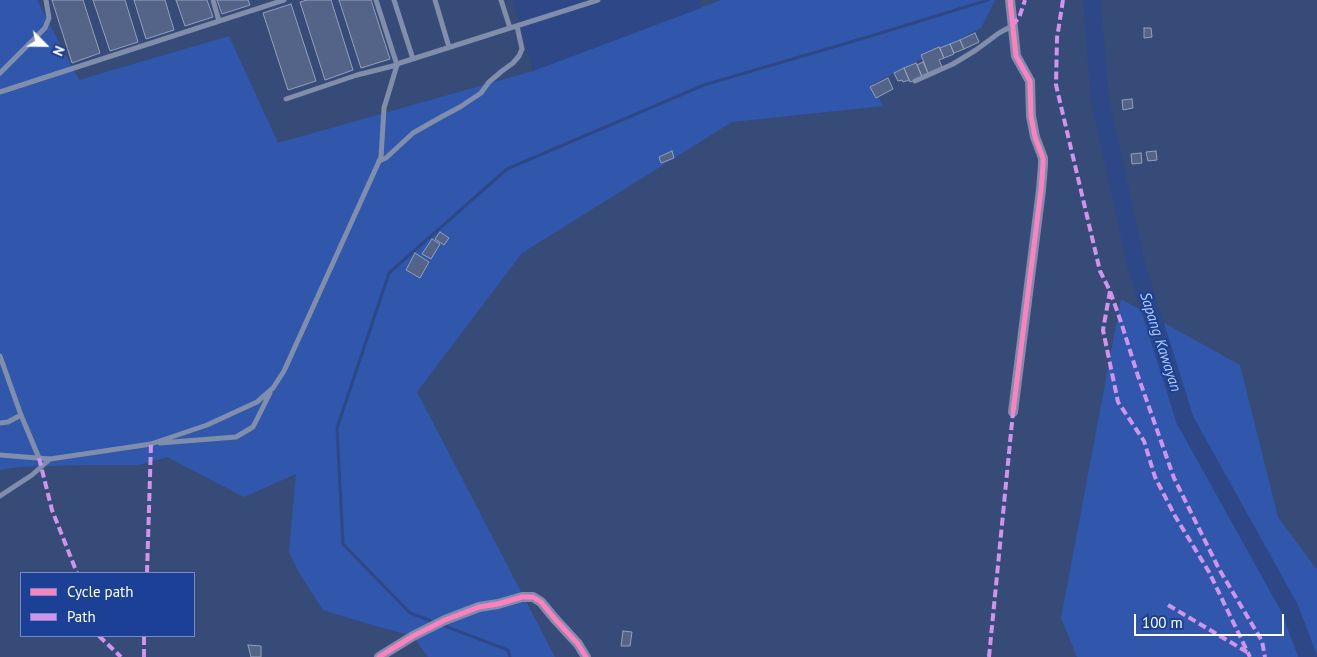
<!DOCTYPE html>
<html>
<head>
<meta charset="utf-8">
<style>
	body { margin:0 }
	#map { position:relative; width:1317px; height:657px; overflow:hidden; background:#374b79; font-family:"PT Sans",sans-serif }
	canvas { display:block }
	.legend { position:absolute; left:20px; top:572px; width:175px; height:65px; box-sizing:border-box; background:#1b4095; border:1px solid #768cbf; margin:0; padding:6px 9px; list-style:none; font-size:15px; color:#fff }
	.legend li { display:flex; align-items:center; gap:10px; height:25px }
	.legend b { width:25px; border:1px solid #768cbf }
	.north { position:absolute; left:20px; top:20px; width:50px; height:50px; -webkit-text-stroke:4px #1b4095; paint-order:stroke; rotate:113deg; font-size:14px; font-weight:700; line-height:20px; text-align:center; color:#fff }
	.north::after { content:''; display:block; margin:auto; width:18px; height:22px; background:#fff; clip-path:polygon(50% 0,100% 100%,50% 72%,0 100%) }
	.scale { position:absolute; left:1134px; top:614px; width:150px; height:22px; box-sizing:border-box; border:2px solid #fff; border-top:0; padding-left:6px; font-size:15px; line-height:18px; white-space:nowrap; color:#fff; -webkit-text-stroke:4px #1b4095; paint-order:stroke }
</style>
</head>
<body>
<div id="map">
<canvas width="1317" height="657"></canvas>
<ul class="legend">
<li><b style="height:6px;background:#ff80c0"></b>Cycle path</li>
<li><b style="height:6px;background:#d193ec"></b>Path</li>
</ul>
<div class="north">N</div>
<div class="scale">100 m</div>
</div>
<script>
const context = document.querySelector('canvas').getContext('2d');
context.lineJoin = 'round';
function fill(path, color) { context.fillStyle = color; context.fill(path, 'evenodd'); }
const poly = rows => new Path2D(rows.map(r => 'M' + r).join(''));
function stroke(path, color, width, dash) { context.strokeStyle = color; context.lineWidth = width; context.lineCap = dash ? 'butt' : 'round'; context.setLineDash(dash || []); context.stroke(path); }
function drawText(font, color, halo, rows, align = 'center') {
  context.font = font + ' "PT Sans",sans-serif'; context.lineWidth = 4; context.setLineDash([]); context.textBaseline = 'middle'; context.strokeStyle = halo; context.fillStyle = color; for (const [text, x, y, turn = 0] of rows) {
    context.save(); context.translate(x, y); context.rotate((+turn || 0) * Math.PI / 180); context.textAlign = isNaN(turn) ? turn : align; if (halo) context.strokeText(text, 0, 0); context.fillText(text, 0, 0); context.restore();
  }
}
fill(poly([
	[0,0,37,0,79,80,229,36,278,143,533,71,721,0,995,0,981,28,873,84,883,106,732,122,522,253,417,392,555,657,428,657,413,636,372,625,323,610,298,571,289,552,296,474,244,497,167,457,139,465,89,465,19,467,0,470],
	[1121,299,1240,365,1278,517,1317,570,1317,657,1077,657,1061,618]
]), '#3057ab');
fill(poly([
	[513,0,699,0,701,8,533,71]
]), '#2e4887');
stroke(poly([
	[434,622,410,613,343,544,337,428,389,273,507,169,704,85,871,36,988,0],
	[442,625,508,650,510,657]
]), '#2e4887', 3);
stroke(poly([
	[1092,0,1100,100,1136,264,1185,420,1289,607,1308,657]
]), '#2e4887', 18);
const building = poly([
	[52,0,83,0,100,53,72,63,52,0],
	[93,0,125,0,138,42,110,51,93,0],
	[134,0,165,0,174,30,146,39,134,0],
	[176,0,207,0,213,17,185,26,176,0],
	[217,0,248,0,250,5,222,14,217,0],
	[307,0,331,0,353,70,325,80,300,2,307,0],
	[339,0,371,0,390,59,361,68,339,0],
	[291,4,316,81,288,90,263,13,291,4],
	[1144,28,1151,28,1152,37,1144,38,1144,28],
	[975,33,979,42,964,49,960,40,975,33],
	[960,40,964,49,954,53,950,44,960,40],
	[950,44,954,54,944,58,940,48,950,44],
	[939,47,944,58,939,60,942,67,928,73,921,55,939,47],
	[923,62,928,73,922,76,917,65,923,62],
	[916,63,922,77,910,82,904,68,916,63],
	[904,68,909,80,903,82,902,80,898,81,894,73,904,68],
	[888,78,893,89,876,98,870,87,888,78],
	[1132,99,1133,108,1123,110,1122,100,1132,99],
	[672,151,674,158,661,163,659,157,672,151],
	[1156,151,1157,160,1148,161,1146,152,1156,151],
	[1141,153,1142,163,1132,164,1131,154,1141,153],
	[440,232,449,238,444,245,435,239,440,232],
	[432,239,440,244,431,259,422,254,432,239],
	[415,253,429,262,420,278,406,270,415,253],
	[623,631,632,632,630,646,621,646,623,631],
	[248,645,261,646,261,657,251,657,248,645]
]);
fill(building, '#546488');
stroke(building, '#94a0b9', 1);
stroke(poly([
	[213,0,219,21],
	[394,0,413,59],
	[435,0,449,47],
	[501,0,510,28],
	[0,73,45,28,49,18,46,0],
	[915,81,953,64,976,50,999,33,1012,26],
	[0,92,284,0],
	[286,99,357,75,397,65,376,0],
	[379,161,386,158,413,133,443,116,460,107,481,93,489,82,502,71,513,63,519,56,522,49,517,26],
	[0,356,21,415,8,422,0,423],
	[21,415,39,458],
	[160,443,236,437,253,427,270,393],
	[0,455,50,459,151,444,207,425,257,402,273,388,284,371,381,157,384,108,397,65,400,63,598,0],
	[0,496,32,475,50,459]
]), '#808dab', 5);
stroke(poly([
	[1010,0,1016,56,1030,81,1031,116,1035,137,1043,158,1043,165,1041,190,1013,412],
	[379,657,413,636,445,620,479,607,498,604,522,597,533,597,541,602,555,619,578,644,586,657]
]), '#808dab', 10);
stroke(poly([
	[1063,0,1057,38,1056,85,1100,271,1110,291,1121,322,1138,376,1174,478,1219,569,1262,641,1265,657],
	[1012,25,1019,18,1025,0],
	[1110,291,1103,330,1118,402,1144,441,1155,477,1175,516,1209,572,1250,657],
	[39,458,52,510,77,573],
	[147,573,151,444],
	[1168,605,1247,652],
	[99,636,121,657],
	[144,657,144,636],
	[989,657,1013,412]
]), '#d193ec', 4, [8, 4]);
stroke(poly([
	[1010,0,1016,56,1030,81,1031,116,1035,137,1043,158,1043,165,1041,190,1013,412],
	[379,657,413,636,445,620,479,607,498,604,522,597,533,597,541,602,555,619,578,644,586,657]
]), '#ff80c0', 5);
drawText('italic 15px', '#bacef6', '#1b4095', [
	["Sapang Kawayan",1160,342,72]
]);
</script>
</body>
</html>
